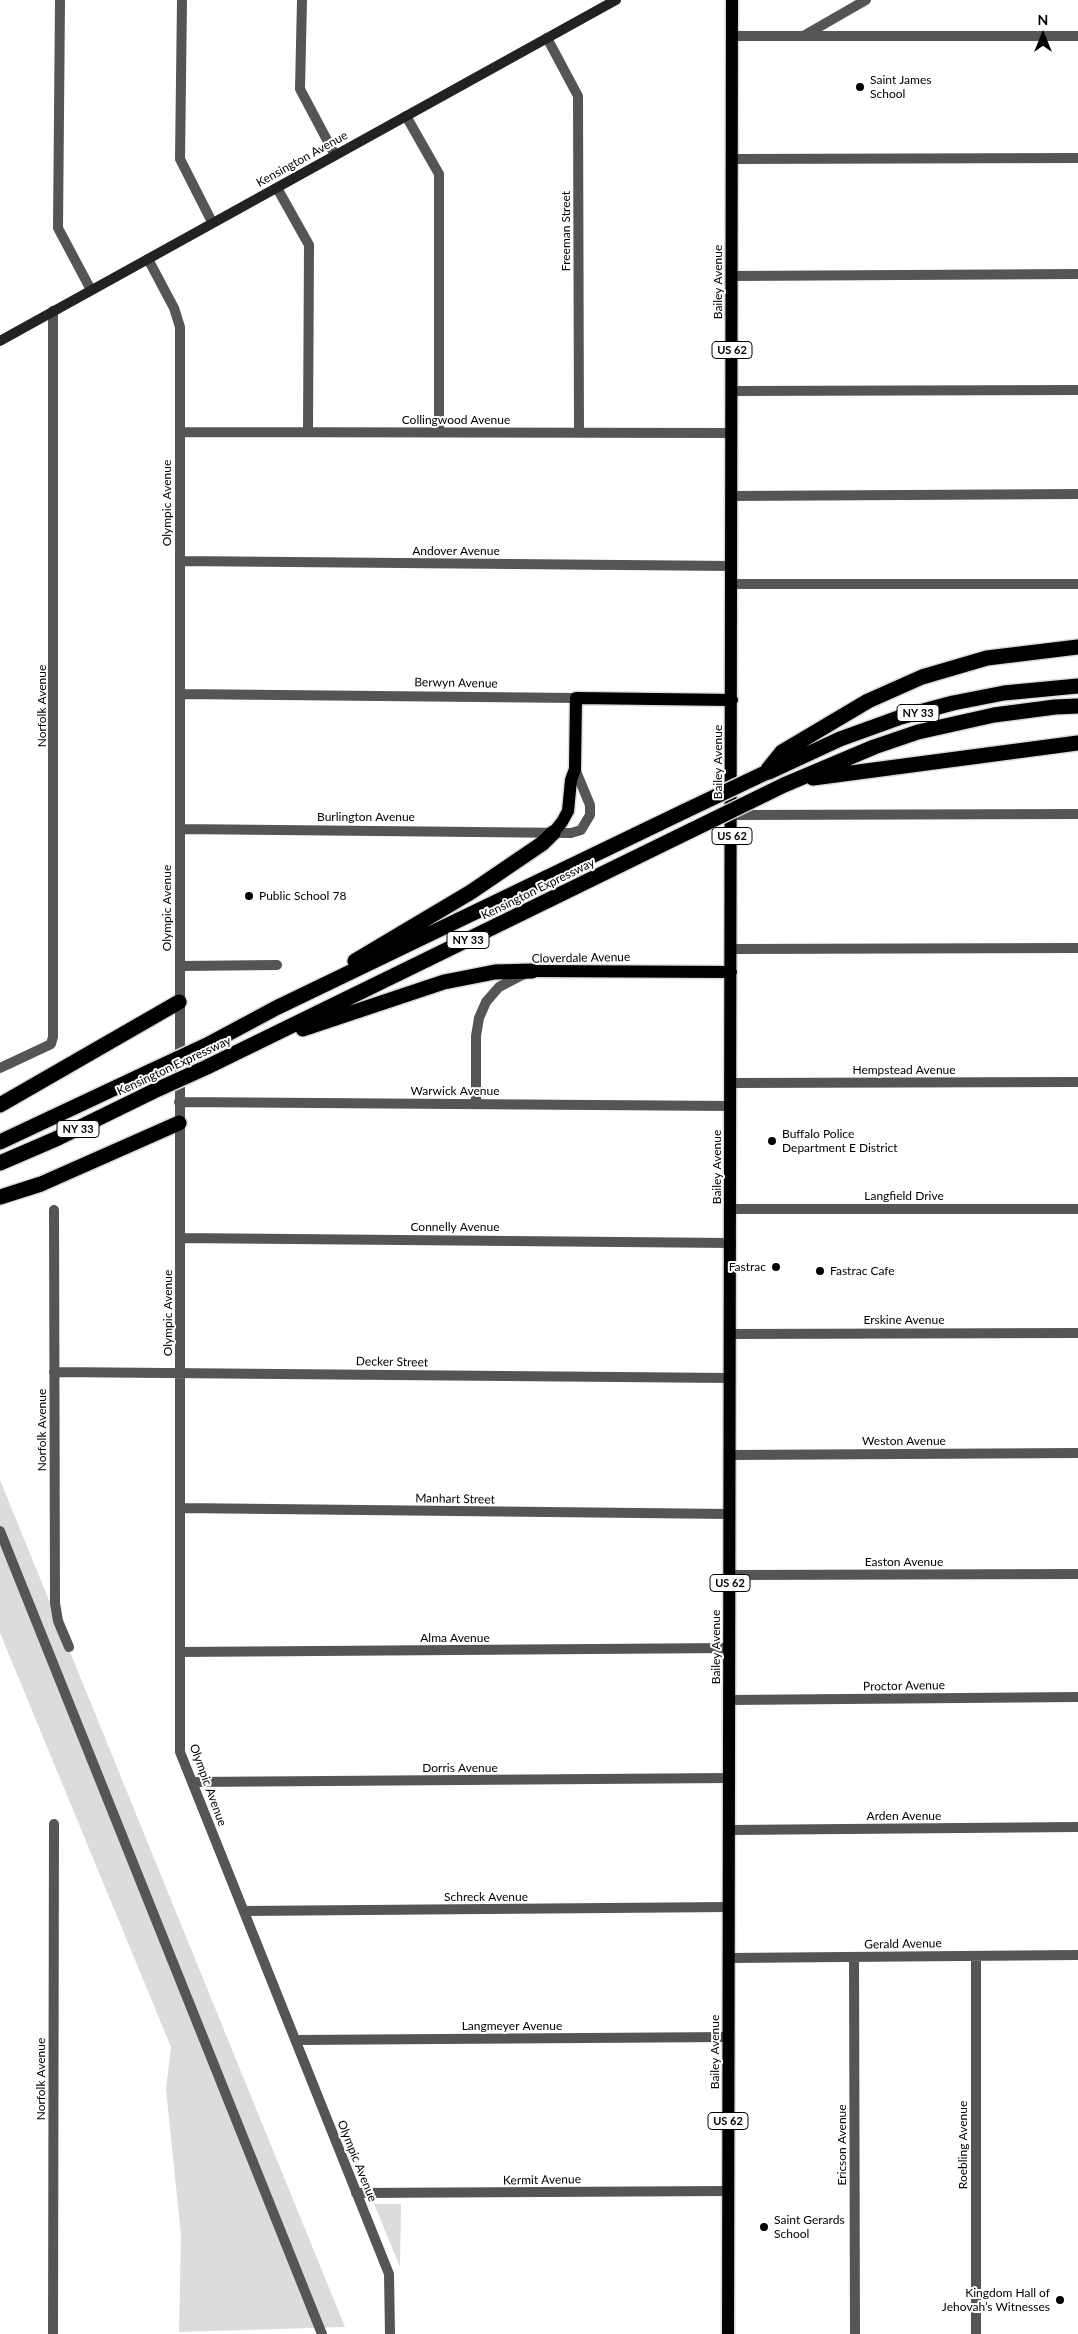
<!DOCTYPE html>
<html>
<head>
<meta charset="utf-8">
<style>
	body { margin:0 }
	#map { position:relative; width:1078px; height:2334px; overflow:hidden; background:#fff; font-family:Lato,sans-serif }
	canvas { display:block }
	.north { position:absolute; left:1018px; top:10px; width:50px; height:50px; -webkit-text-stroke:4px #fff; paint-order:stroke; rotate:0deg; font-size:14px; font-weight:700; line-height:20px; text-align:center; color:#000 }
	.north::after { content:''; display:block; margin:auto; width:18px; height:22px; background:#000; clip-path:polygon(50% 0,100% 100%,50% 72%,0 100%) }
</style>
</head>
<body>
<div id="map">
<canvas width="1078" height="2334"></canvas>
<div class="north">N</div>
</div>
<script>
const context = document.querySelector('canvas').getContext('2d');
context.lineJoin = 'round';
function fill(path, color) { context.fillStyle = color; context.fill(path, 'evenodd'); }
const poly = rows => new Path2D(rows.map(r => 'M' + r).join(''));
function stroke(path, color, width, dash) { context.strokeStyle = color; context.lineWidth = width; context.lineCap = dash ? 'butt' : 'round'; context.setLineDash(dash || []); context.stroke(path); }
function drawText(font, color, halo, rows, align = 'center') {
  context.font = font + ' Lato,sans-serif'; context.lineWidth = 4; context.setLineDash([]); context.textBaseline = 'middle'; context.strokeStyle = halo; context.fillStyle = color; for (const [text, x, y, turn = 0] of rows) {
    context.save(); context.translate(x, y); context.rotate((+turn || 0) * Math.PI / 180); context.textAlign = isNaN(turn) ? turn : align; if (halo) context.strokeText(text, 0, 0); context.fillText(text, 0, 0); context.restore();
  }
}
fill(poly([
	[0,1480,345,2327,179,2332,181,2235,166,2089,171,2047,0,1633],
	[374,2204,401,2204,400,2267]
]), '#dcdcdc');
const primary = poly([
	[553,833,562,822,568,811,571,780,575,769,576,698,732,700],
	[532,971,731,972],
	[728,2334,732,0]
]);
const highway = poly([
	[769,772,840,739,901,717,953,703,1004,693,1078,686],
	[765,773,782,752,868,701,922,677,987,658,1078,647],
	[813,778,1078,743],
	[784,785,874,747,918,732,994,715,1055,707,1078,706],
	[355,961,471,892,543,843,553,833],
	[303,1029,444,982,495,972,532,971],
	[207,1045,276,1008,685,811],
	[207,1067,692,830],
	[0,1105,179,1002],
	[0,1142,151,1071],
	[0,1163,58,1138,154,1091],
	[0,1197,41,1184,179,1123]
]);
stroke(primary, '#dbdbdb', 15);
stroke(highway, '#dbdbdb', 18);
stroke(poly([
	[60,0,58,228,91,290],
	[182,0,180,159,212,222],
	[302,0,300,89,335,155],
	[805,35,866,0],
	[733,36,1078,36],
	[547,38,578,96,579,433],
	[406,116,439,174,439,432],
	[733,159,1078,158],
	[277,188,309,245,308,432],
	[148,259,174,308,180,327,180,1752,389,2274,390,2334],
	[732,276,1078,274],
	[732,391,1078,390],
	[180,432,732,433],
	[731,496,1078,494],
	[180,561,732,566],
	[732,584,1078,584],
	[180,694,576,698],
	[732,815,1078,814],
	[180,829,571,833,581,830,590,815,590,805,575,769],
	[731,949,1078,948],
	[180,966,277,965],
	[0,1068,47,1046,51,1044,53,1037,53,311],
	[731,1083,1078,1082],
	[179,1102,731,1106],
	[476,1104,476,1036,479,1018,486,1002,499,987,524,974],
	[731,1209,1078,1209],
	[54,1210,55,1603,58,1621,69,1647],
	[180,1238,731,1243],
	[731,1334,1078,1333],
	[54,1372,730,1378],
	[730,1455,1078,1453],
	[180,1508,730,1514],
	[0,1531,322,2334],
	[730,1575,1078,1574],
	[180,1652,730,1648],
	[730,1700,1078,1697],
	[192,1782,729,1778],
	[729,1830,1078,1827],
	[244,1911,729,1907],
	[976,1956,976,2334],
	[854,1957,855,2334],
	[729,1958,1078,1955],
	[296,2040,729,2037],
	[356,2193,728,2191],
	[53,2334,54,1824]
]), '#555', 10);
stroke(poly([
	[0,341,616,0]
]), '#222', 10);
stroke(primary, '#000', 12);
stroke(highway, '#000', 15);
const highwayBridge = poly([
	[685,811,765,773],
	[692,830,784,785],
	[151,1071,207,1045],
	[154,1091,207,1067]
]);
stroke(highwayBridge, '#dbdbdb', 18, []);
stroke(highwayBridge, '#000', 15);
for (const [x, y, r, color] of [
	[860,87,5,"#000"],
	[249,896,5,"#000"],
	[772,1141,5,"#000"],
	[776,1267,5,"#000"],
	[820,1271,5,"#000"],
	[764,2227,5,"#000"],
	[1060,2300,5,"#000"]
]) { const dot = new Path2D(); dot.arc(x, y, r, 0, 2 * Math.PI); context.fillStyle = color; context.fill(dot); stroke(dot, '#fff', 2); }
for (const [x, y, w] of [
	[732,350,40],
	[918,713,42],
	[732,836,40],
	[468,940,42],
	[78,1129,42],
	[730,1583,40],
	[728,2121,40]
]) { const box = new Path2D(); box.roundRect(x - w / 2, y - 8.5, w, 17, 4); context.fillStyle = '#fff'; context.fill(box); stroke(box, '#000', 1); }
drawText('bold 11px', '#000', null, [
	["US 62",732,350],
	["NY 33",918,713],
	["US 62",732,836],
	["NY 33",468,940],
	["NY 33",78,1129],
	["US 62",730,1583],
	["US 62",728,2121]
]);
drawText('12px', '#000', '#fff', [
	["Saint James",870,80],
	["School",870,94],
	["Public School 78",259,896],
	["Buffalo Police",782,1134],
	["Department E District",782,1148],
	["Fastrac",766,1267,"right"],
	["Fastrac Cafe",830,1271],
	["Saint Gerards",774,2220],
	["School",774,2234],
	["Kingdom Hall of",1050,2293,"right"],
	["Jehovah’s Witnesses",1050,2307,"right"]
], 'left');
drawText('12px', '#000', '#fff', [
	["Kensington Avenue",302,159,-29],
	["Freeman Street",566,231,-90],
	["Bailey Avenue",718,282,-90],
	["Collingwood Avenue",456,420],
	["Olympic Avenue",167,503,-90],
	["Andover Avenue",456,551],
	["Berwyn Avenue",456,683,1],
	["Norfolk Avenue",42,706,-90],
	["Bailey Avenue",718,762,-90],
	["Burlington Avenue",366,817],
	["Kensington Expressway",538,889,-26],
	["Olympic Avenue",167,908,-90],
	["Cloverdale Avenue",581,958,-1],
	["Kensington Expressway",174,1066,-25],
	["Hempstead Avenue",904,1070],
	["Warwick Avenue",455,1091],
	["Bailey Avenue",717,1167,-90],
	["Langfield Drive",904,1196],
	["Connelly Avenue",455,1227],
	["Olympic Avenue",168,1313,-90],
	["Erskine Avenue",904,1320],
	["Decker Street",392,1362,1],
	["Norfolk Avenue",42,1430,-90],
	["Weston Avenue",904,1441],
	["Manhart Street",455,1499,1],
	["Easton Avenue",904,1562],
	["Alma Avenue",455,1638],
	["Bailey Avenue",716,1647,-90],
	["Proctor Avenue",904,1686,-1],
	["Dorris Avenue",460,1768],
	["Olympic Avenue",208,1785,70],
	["Arden Avenue",904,1816],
	["Schreck Avenue",486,1897],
	["Gerald Avenue",903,1944,-1],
	["Langmeyer Avenue",512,2026],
	["Bailey Avenue",715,2052,-90],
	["Norfolk Avenue",41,2079,-90],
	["Ericson Avenue",842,2145,-90],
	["Roebling Avenue",963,2145,-90],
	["Olympic Avenue",357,2161,68],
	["Kermit Avenue",542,2180,-1]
]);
</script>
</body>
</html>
